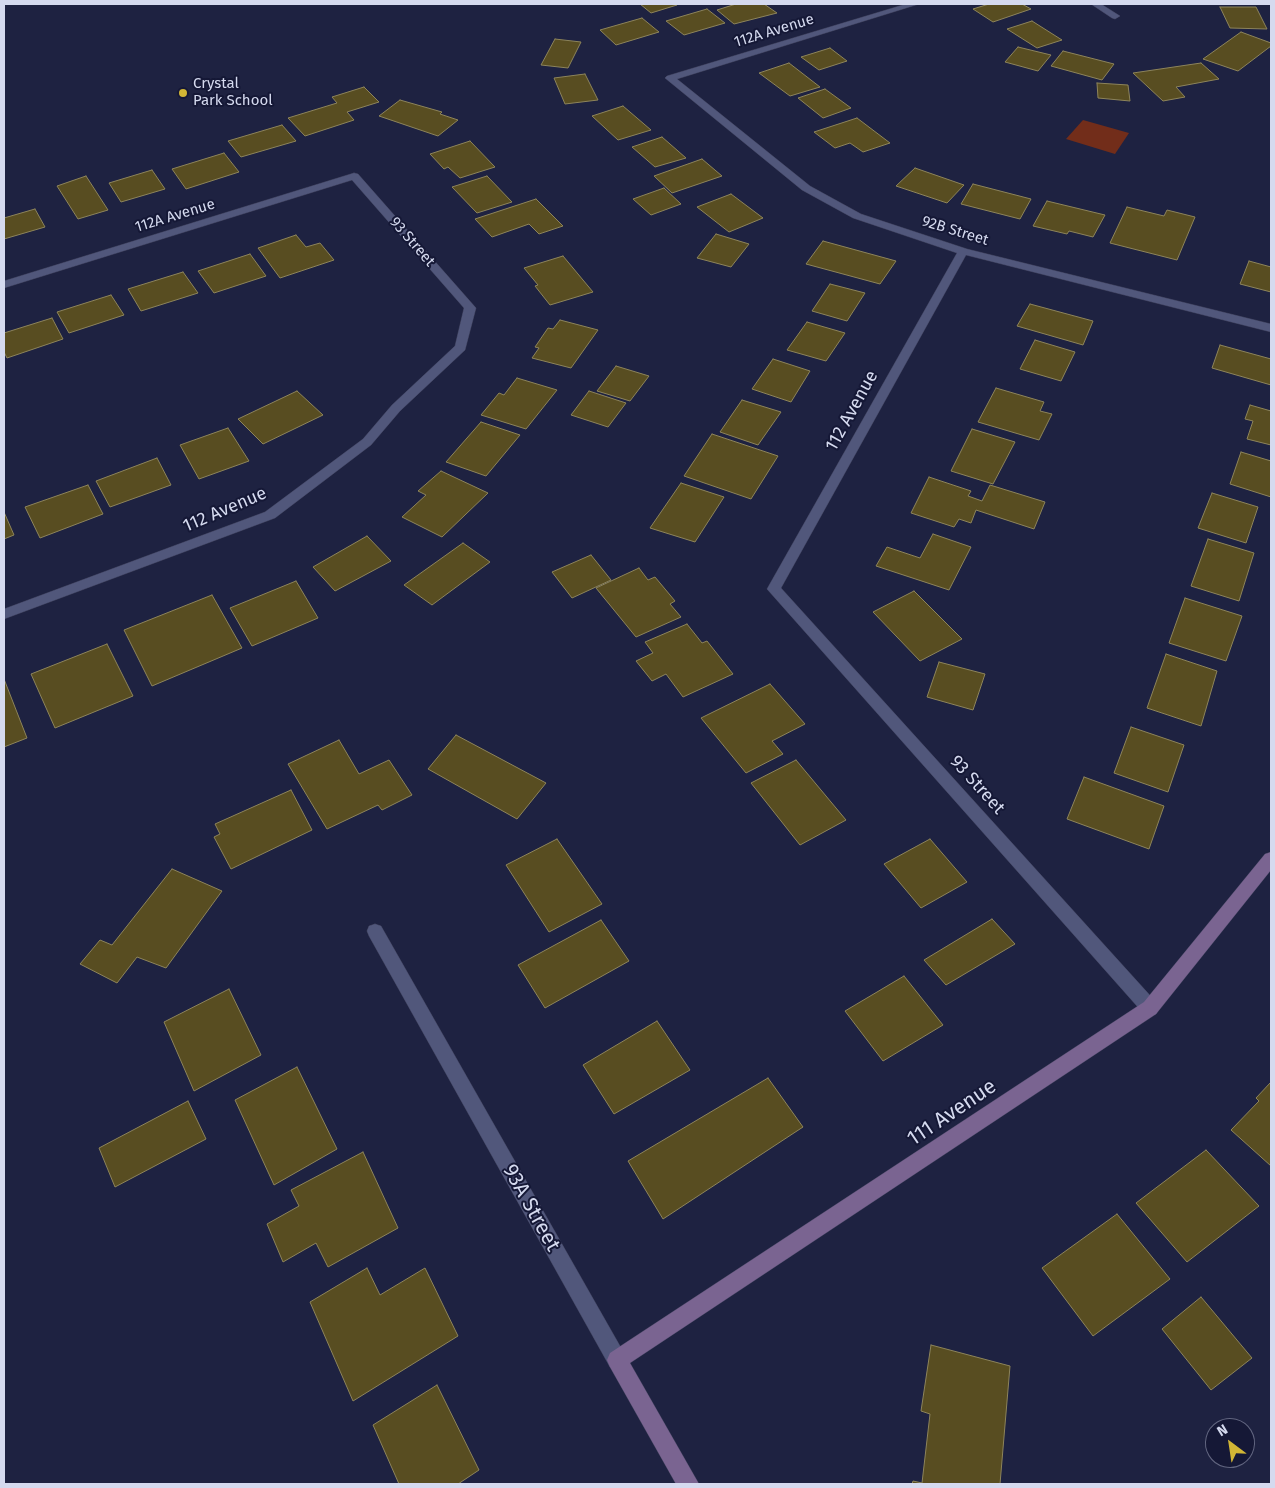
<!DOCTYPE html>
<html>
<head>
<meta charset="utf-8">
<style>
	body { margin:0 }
	#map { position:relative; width:1275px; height:1488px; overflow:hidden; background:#1e2241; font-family:"Fira Sans",sans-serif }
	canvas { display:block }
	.frame { position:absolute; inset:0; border:5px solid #d5daef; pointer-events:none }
	.north { position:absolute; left:1205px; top:1418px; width:50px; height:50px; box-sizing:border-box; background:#151836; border:1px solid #626680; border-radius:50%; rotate:329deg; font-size:14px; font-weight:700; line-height:20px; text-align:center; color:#d5daef }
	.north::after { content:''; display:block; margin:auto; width:18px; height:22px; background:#d2b635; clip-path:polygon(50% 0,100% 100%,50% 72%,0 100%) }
</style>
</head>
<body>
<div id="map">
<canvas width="1275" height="1488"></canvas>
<div class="frame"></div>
<div class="north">N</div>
</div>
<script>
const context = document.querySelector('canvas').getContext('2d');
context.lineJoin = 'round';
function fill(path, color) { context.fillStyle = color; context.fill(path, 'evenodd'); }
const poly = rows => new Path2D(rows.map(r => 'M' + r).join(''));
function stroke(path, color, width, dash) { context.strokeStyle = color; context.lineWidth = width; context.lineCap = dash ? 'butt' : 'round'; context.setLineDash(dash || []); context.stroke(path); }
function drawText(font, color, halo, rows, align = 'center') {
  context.font = font + ' "Fira Sans",sans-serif'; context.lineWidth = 4; context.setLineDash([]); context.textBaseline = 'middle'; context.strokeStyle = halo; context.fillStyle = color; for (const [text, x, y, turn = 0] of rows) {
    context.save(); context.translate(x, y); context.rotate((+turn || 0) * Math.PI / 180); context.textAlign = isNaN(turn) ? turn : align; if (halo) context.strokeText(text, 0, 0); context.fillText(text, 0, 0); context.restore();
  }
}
fill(poly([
	[1083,120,1129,133,1115,154,1066,139]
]), '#722d1a');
const building = poly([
	[640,4,675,4,677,5,651,13,640,4],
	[736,4,764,4,777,13,734,24,717,10,736,4],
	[989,4,1022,4,1031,9,993,22,973,9,989,4],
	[1220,7,1256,7,1267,29,1230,28,1220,7],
	[707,9,725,23,684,35,666,21,707,9],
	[642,18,659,32,616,45,600,30,642,18],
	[1032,21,1062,40,1037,48,1007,29,1032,21],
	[1241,32,1271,43,1271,46,1238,71,1203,59,1241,32],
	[555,39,581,42,568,68,541,65,555,39],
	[1018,47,1051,55,1038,71,1005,62,1018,47],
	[830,48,847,61,819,70,801,57,830,48],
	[1063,51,1114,64,1102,80,1051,66,1063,51],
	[789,63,820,87,790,96,759,73,789,63],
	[1201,63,1219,79,1176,87,1185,97,1163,101,1133,73,1201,63],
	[585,74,598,100,565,104,554,78,585,74],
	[1097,83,1128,85,1130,101,1098,98,1097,83],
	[364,87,379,102,347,112,354,120,305,136,288,118,337,103,332,97,364,87],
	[825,89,851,108,823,118,798,98,825,89],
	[400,100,442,112,440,114,458,120,438,136,379,116,400,100],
	[623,106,651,130,618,140,592,116,623,106],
	[857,118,890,143,863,152,850,143,835,148,814,132,857,118],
	[282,125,296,141,241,157,228,141,282,125],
	[662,137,686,158,655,167,632,147,662,137],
	[470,141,495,167,460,178,448,167,444,169,430,154,470,141],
	[224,153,239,172,186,189,172,169,224,153],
	[702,159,722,176,672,193,654,176,702,159],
	[915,168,964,185,947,203,896,186,915,168],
	[152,170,165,189,121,202,109,183,152,170],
	[86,176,108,210,78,219,57,186,86,176],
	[487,176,512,202,477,213,452,187,487,176],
	[973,184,1031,199,1020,219,961,204,973,184],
	[664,188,681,204,651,215,633,199,664,188],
	[731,194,763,218,729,232,697,207,731,194],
	[536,199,563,226,539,234,529,224,492,237,475,219,536,199],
	[1047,201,1105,215,1093,237,1069,231,1067,234,1033,226,1047,201],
	[1127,207,1164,216,1167,210,1195,217,1177,260,1110,243,1127,207],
	[35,209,45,227,4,239,4,218,35,209],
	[716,234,749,244,731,267,697,258,716,234],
	[296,235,306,247,320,243,334,260,280,278,258,248,296,235],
	[823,241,896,261,880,284,806,264,823,241],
	[250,254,266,276,214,293,198,271,250,254],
	[563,256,593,292,550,305,535,286,538,285,524,268,563,256],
	[1249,261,1271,267,1271,292,1240,284,1249,261],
	[183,272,198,293,141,311,128,289,183,272],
	[830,284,865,293,847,321,812,311,830,284],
	[111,295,124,315,69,333,57,312,111,295],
	[1030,304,1093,321,1083,345,1017,326,1030,304],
	[52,318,63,339,7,358,4,352,4,333,52,318],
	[560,320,598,330,571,368,532,358,539,348,535,347,548,328,553,329,560,320],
	[807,322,845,333,826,361,787,350,807,322],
	[1035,340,1075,352,1061,381,1020,369,1035,340],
	[1220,345,1271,359,1271,385,1212,368,1220,345],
	[773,359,810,371,791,402,752,389,773,359],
	[616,366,649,376,630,401,597,391,616,366],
	[517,378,557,390,526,429,481,415,499,393,504,395,517,378],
	[996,388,1044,402,1040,411,1052,414,1039,440,978,422,996,388],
	[297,391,323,415,263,444,238,419,297,391],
	[589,391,626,403,608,427,571,415,589,391],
	[742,400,781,412,758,445,720,432,742,400],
	[1250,405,1271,411,1271,445,1247,439,1253,421,1245,419,1250,405],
	[481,422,520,435,486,476,446,462,481,422],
	[228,428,249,461,199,479,180,445,228,428],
	[972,429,1015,442,993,484,951,471,972,429],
	[712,434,778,456,751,499,684,476,712,434],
	[1241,452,1271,461,1271,497,1230,484,1241,452],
	[157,458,171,485,110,507,96,481,157,458],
	[441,471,488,493,442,537,402,517,426,495,418,491,441,471],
	[929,477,971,491,968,496,982,501,990,485,1045,502,1034,529,976,510,971,523,959,519,954,527,911,513,929,477],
	[681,483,724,497,695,542,650,528,681,483],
	[88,485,103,514,40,538,25,507,88,485],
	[1212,493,1258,507,1246,543,1198,528,1212,493],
	[4,512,14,535,4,539,4,512],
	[933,534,971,547,949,590,876,566,887,547,920,558,933,534],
	[367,536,391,561,335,591,313,567,367,536],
	[1208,539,1254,553,1239,601,1191,586,1208,539],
	[463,543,490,562,432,605,404,585,463,543],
	[591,555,611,580,572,598,552,572,591,555],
	[639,568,648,580,655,577,675,601,670,604,681,617,636,637,596,588,639,568],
	[296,581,318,618,252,646,230,608,296,581],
	[914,591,962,639,920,661,873,612,914,591],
	[212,595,242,648,152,686,124,630,212,595],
	[1185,598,1242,616,1226,661,1169,643,1185,598],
	[687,624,702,643,707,641,733,674,683,697,666,674,652,681,636,661,653,653,645,642,687,624],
	[107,644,133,696,55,728,31,674,107,644],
	[1166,654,1217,671,1201,726,1147,708,1166,654],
	[939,662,985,674,973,710,927,697,939,662],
	[4,679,27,738,4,747,4,679],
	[770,684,805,724,772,741,783,754,746,773,701,718,770,684],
	[1131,727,1184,745,1168,792,1114,773,1131,727],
	[456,735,546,783,517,819,428,769,456,735],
	[339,740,359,774,389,760,412,795,382,810,378,805,327,829,288,764,339,740],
	[796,760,846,820,800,845,751,783,796,760],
	[1084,777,1164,806,1149,849,1067,819,1084,777],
	[291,790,312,830,231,869,214,837,220,834,215,824,291,790],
	[557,839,602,904,549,932,506,865,557,839],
	[930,839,967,882,921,908,884,864,930,839],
	[172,869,222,891,166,968,137,957,117,983,80,964,100,940,112,945,172,869],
	[992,919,1015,944,946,985,924,960,992,919],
	[601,920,629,961,545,1008,518,965,601,920],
	[904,976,943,1025,883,1061,845,1011,904,976],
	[229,989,261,1055,194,1091,164,1022,229,989],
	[657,1021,690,1070,614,1114,583,1065,657,1021],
	[297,1067,337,1149,274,1185,235,1100,297,1067],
	[768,1078,803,1127,663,1219,628,1161,768,1078],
	[1271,1082,1271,1166,1231,1130,1259,1101,1256,1098,1271,1082],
	[188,1101,206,1139,115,1187,99,1148,188,1101],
	[1206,1150,1259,1206,1187,1262,1136,1203,1206,1150],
	[363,1152,398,1228,328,1267,316,1243,283,1262,267,1224,299,1206,291,1190,363,1152],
	[1117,1214,1170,1279,1093,1336,1042,1268,1117,1214],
	[367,1268,380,1295,425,1268,458,1336,353,1401,310,1302,367,1268],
	[1201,1297,1252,1358,1211,1390,1162,1329,1201,1297],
	[931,1345,1010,1366,1000,1484,912,1484,913,1481,922,1483,930,1414,921,1411,931,1345],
	[437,1385,479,1470,458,1484,399,1484,373,1425,437,1385]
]);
fill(building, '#584d21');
stroke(building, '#8d845b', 1);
const street = poly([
	[906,4,919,4,677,79,810,186,861,214,967,249,1271,324,1271,332,966,255,781,588,1156,1002,1159,1008,1156,1014,1150,1016,1144,1014,767,589,957,253,853,218,802,190,665,78,667,76,906,4],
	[1091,4,1101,4,1120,16,1115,19,1112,18,1091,4],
	[354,173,358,174,476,308,465,350,400,411,371,445,275,518,4,619,4,609,265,512,363,439,392,405,455,346,464,308,352,180,4,288,4,281,354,173],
	[375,924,381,926,624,1353,627,1360,624,1367,617,1370,610,1367,369,936,367,931,369,926,375,924]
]);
const secondary = poly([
	[1271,852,1271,870,1156,1014,630,1363,699,1484,676,1484,610,1367,607,1360,610,1353,1144,1002,1265,854,1271,852]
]);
stroke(street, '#3a3c57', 1);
stroke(secondary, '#3a3c57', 1);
fill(street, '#51577b');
fill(secondary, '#7a6491');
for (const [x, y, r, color] of [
	[183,93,5,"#d2b635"]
]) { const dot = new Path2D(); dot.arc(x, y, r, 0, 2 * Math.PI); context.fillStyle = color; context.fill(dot); stroke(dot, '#151836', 2); }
drawText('15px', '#d5daef', '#151836', [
	["112A Avenue",774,31,-17],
	["112A Avenue",175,216,-17],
	["92B Street",955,231,17],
	["93 Street",412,242,49]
]);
drawText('15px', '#d5daef', '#151836', [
	["Crystal",193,84],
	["Park School",193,101]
], 'left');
drawText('18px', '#d5daef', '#151836', [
	["112 Avenue",852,411,-61],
	["112 Avenue",225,510,-23],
	["93 Street",977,785,48]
]);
drawText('21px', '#d5daef', '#151836', [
	["111 Avenue",952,1113,-34],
	["93A Street",531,1208,61]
]);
</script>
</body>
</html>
